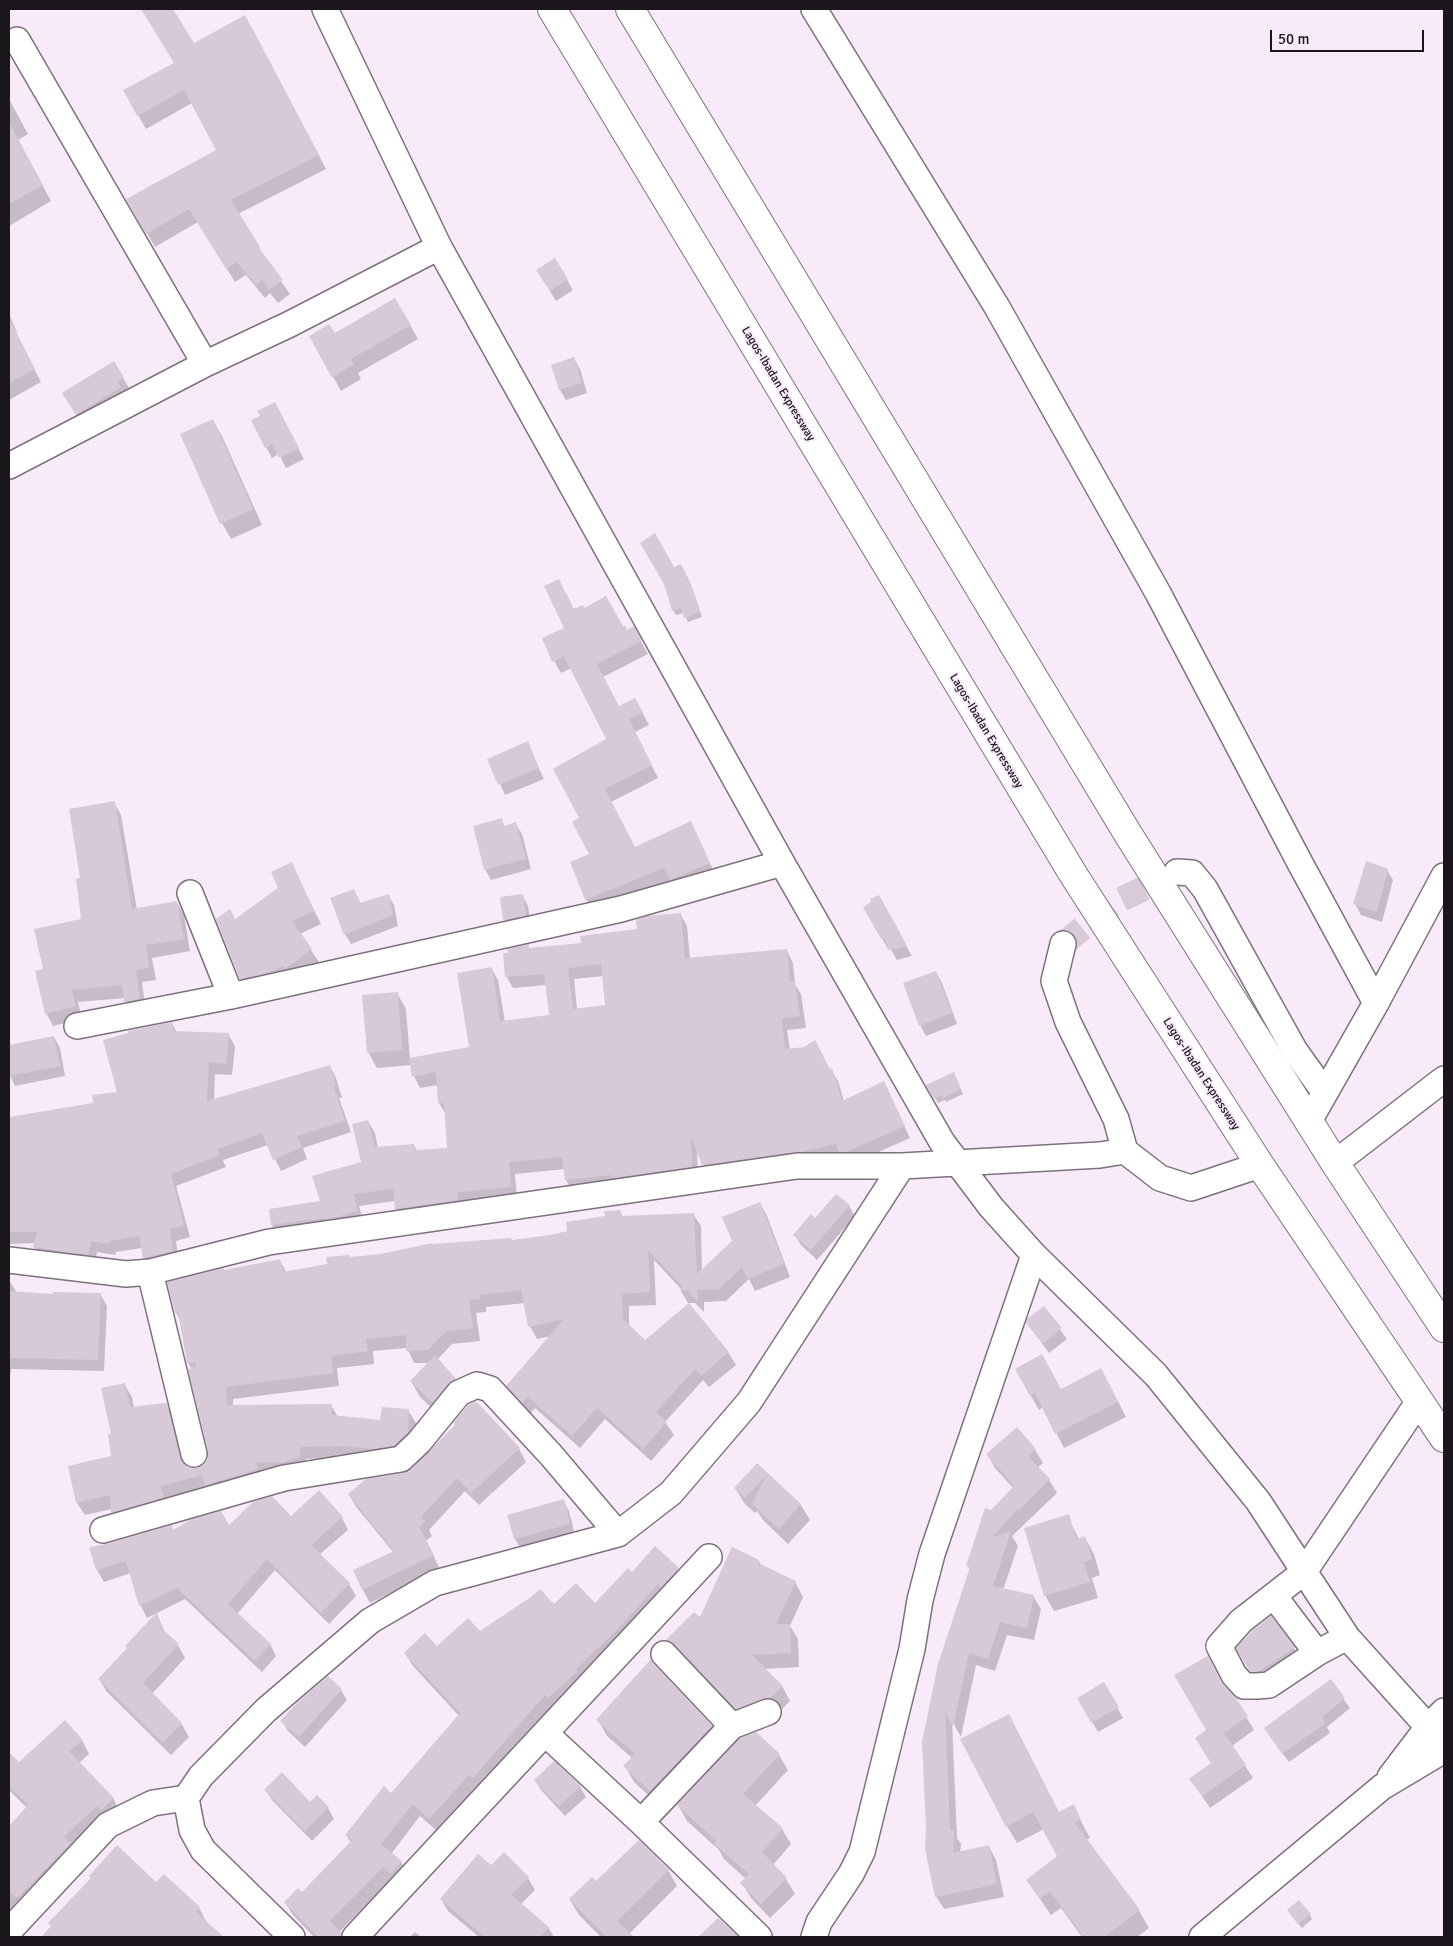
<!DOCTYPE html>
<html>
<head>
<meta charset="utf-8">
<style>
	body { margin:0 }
	#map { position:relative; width:1453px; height:1946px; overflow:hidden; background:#f9eafa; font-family:Signika,sans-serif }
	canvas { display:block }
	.frame { position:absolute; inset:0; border:10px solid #1b161c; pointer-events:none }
	.scale { position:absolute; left:1270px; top:30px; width:154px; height:22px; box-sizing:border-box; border:2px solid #1b161c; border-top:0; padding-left:6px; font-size:15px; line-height:18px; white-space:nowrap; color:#1b161c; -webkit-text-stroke:4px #f9eafa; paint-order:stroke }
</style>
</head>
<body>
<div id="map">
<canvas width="1453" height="1946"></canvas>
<div class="frame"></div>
<div class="scale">50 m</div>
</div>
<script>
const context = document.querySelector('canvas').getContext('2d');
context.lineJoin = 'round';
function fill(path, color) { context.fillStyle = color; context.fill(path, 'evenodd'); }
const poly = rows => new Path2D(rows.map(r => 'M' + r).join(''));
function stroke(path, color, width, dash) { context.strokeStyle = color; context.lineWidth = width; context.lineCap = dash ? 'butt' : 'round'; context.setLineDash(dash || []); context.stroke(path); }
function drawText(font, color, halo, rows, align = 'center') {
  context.font = font + ' Signika,sans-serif'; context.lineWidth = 4; context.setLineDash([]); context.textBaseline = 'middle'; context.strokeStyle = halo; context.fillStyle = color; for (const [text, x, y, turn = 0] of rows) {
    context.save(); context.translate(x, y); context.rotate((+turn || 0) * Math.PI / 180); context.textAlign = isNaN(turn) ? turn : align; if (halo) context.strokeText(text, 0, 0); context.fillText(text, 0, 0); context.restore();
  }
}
fill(poly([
	[152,9,172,9,194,45,253,30,326,169,238,214,267,262,290,294,278,303,270,293,265,298,246,275,235,282,198,222,155,247,128,200,218,150,192,103,146,129,138,115,176,63,145,13],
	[9,99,28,134,18,140,51,201,9,226],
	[555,260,573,290,556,301,544,281],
	[395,299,418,339,358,373,361,379,341,391,311,337,334,334],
	[9,314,17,332,16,333,41,382,9,400],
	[574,359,580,369,587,393,566,400,560,390,553,366],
	[123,378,129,388,122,392,126,398,83,425,64,394],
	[280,414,304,459,286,468,279,454,272,458,252,421],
	[213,421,222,436,262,525,231,539,222,523],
	[674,569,683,571,693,590,702,617,688,622,684,613,676,615,673,610],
	[566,593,574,610,584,610,626,632,633,628,648,654,603,677,619,708,642,712,649,725,635,732,658,778,611,802,635,848,691,823,716,876,678,892,671,880,593,912,586,899,590,855,581,819,607,739,572,668,561,673,554,661,565,629],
	[527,743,544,779,505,795,489,759],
	[114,803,121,815,137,910,177,903,184,915,190,951,152,958,156,980,142,982,146,1012,132,1014,125,998,78,1002,82,1019,53,1026,46,1013,44,970,83,920,81,879],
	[501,820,505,827,516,824,522,834,531,869,491,880,485,869],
	[291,864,321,924,300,934,319,962,294,981,248,992,241,979,235,921,280,888],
	[1387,870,1393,880,1382,922,1361,915,1355,904],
	[354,890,361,904,388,895,394,905,398,926,351,944,345,934],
	[522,895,528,906,531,926,511,930,505,920,502,898],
	[878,897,912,956,897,960,890,948,888,949,864,907],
	[680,914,687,926,690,959,787,951,793,963,795,985,801,994,806,1028,787,1030,790,1050,831,1070,838,1081,844,1102,884,1083,910,1138,854,1163,710,1176,697,1150,698,1178,573,1192,566,1180,565,1169,515,1174,517,1199,403,1221,396,1209,395,1201,359,1206,364,1223,279,1236,272,1225,321,1202,363,1162,368,1121,375,1133,378,1148,414,1145,417,1151,448,1149,446,1114,439,1103,438,1085,420,1088,414,1076,412,1065,377,1068,368,1052,397,993,406,1009,410,1059,470,1048,491,968,498,980,505,1022,550,1016,546,985,513,988,506,976,509,954,528,946,530,949,582,944,639,930],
	[604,976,606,1006,577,1009,574,979],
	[936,972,942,983,957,1024,926,1036,920,1025],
	[172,1024,177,1032,228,1034,235,1046,232,1075,215,1074,214,1101,330,1066,336,1078,342,1098,339,1098,351,1132,303,1148,307,1159,281,1171,268,1145,223,1160,226,1167,176,1186,190,1237,176,1241,179,1263,150,1269,144,1258,142,1248,116,1252,115,1255,97,1252,94,1266,41,1259,34,1247,35,1243,9,1244,9,1118,95,1104,118,1093],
	[54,1037,60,1048,65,1076,15,1086,9,1073,9,1046],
	[956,1078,963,1094,946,1102,945,1100,938,1103,927,1085],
	[837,1195,849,1206,855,1216,817,1260,801,1245,795,1235,815,1220],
	[760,1203,767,1216,790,1277,755,1291,749,1279,726,1301,704,1302,704,1312,695,1303,688,1303,681,1291,682,1290,654,1260,656,1305,629,1306,629,1326,645,1341,728,1352,736,1365,709,1387,703,1380,665,1422,674,1435,651,1461,605,1419,580,1448,535,1408,530,1414,515,1398,508,1386,551,1336,537,1339,530,1326,525,1303,486,1307,486,1312,476,1313,480,1341,452,1344,437,1360,455,1379,464,1395,442,1418,420,1397,411,1381,429,1363,414,1363,407,1348,373,1351,374,1364,337,1368,339,1386,233,1399,233,1406,331,1405,338,1417,382,1421,408,1410,416,1423,414,1446,354,1458,306,1459,306,1470,120,1525,112,1509,85,1515,77,1503,69,1467,112,1457,112,1435,124,1384,132,1397,134,1408,166,1404,173,1417,185,1466,189,1469,197,1469,204,1466,209,1459,209,1451,192,1369,188,1363,181,1321,176,1313,169,1283,280,1261,286,1272,328,1265,350,1258,551,1236,568,1232,620,1212,623,1217,693,1214,701,1226,702,1270,733,1241],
	[9,1282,11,1283,17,1293,54,1295,100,1294,107,1306,104,1371,11,1369,11,1373,9,1374],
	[1043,1307,1067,1339,1049,1353,1027,1323],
	[1016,1369,1061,1390,1109,1384,1126,1417,1064,1448,1043,1407,1039,1410],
	[1017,1429,1035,1450,1043,1463,1037,1468,1049,1480,1057,1493,1012,1536,1018,1546,1003,1590,1033,1596,1041,1609,1034,1640,1007,1635,995,1671,976,1665,961,1737,952,1721,957,1838,961,1844,960,1853,989,1847,996,1860,1004,1897,944,1909,936,1896,928,1829,924,1742,970,1570,968,1565,991,1511,1014,1489,995,1468,988,1455],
	[519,1449,526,1462,479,1505,465,1491,429,1530,432,1536,426,1541,440,1569,370,1603,363,1590,394,1553,357,1508,349,1495,412,1470],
	[757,1464,800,1504,810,1520,788,1544,763,1520,757,1511,755,1513,745,1504,735,1488],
	[563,1501,569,1511,575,1535,521,1549,515,1539,509,1516],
	[1068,1516,1079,1540,1085,1538,1094,1554,1100,1575,1092,1578,1098,1598,1054,1611,1045,1595],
	[291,1517,342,1518,348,1530,319,1555,349,1584,356,1596,329,1624,275,1570,237,1614,270,1644,276,1656,262,1672,185,1599,147,1618,141,1606,131,1573,104,1582,97,1570,90,1548,174,1531,229,1527],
	[759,1561,762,1567,795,1582,803,1597,790,1626,798,1639,799,1667,764,1669,782,1686,790,1701,779,1712,745,1723,676,1654,668,1640,700,1620],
	[678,1569,686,1582,481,1790,477,1787,437,1831,420,1816,391,1854,401,1862,408,1875,399,1886,391,1880,339,1932,342,1937,314,1937,293,1915,285,1902,302,1893,351,1843,346,1835,391,1794,459,1716,413,1666,405,1653,437,1648,554,1606,595,1605,632,1573],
	[157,1614,166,1635,178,1645,185,1658,152,1694,181,1723,189,1737,171,1755,107,1692,99,1679,128,1649],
	[1271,1618,1294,1648,1303,1664,1257,1683,1247,1666],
	[1330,1681,1350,1708,1327,1727,1330,1733,1289,1762,1271,1738],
	[1104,1684,1123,1718,1098,1732,1079,1699],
	[1222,1685,1234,1697,1254,1730,1232,1746,1253,1778,1210,1808,1191,1780,1212,1764,1196,1739,1207,1730],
	[341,1690,347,1700,305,1747,288,1731,282,1721],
	[1009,1715,1059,1813,1073,1806,1090,1838,1086,1840,1139,1911,1149,1928,1137,1937,1082,1937,1061,1908,1051,1915,1027,1880,1058,1857,1044,1829,1017,1843,1007,1826],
	[598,1720,711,1727,720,1743,660,1806,634,1782,625,1766,632,1758,607,1736],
	[82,1740,89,1754,79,1763,113,1798,120,1812,9,1921,9,1828,27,1808,9,1790,9,1764,14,1759,19,1764],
	[779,1755,788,1770,755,1806,782,1829,791,1844,773,1865,786,1879,795,1894,770,1918,751,1898,742,1883,746,1879,724,1859,719,1850,687,1821,678,1805],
	[535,1780,580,1787,586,1797,565,1816,541,1790],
	[266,1790,310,1803,317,1797,328,1808,334,1819,312,1841,272,1800],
	[491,1867,528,1878,535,1890,521,1904,548,1927,554,1937,479,1937,448,1911,441,1899],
	[668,1870,677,1886,629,1934,633,1937,601,1937,579,1915,570,1900,596,1883],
	[156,1884,199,1908,207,1923,223,1937,42,1937,52,1927,49,1923],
	[1291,1915,1310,1915,1312,1919,1302,1928],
	[415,1932,421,1937,410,1937]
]), '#0003');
fill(poly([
	[141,9,173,9,194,43,245,15,319,155,231,200,260,247,259,248,283,280,269,290,262,280,256,285,237,262,226,269,189,209,146,234,126,199,216,150,184,90,137,116,123,90,174,63],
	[9,122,43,185,9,204],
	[555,258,568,279,550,291,536,270],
	[395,298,411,325,351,359,354,364,332,378,309,336,329,324,335,333],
	[9,318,35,369,9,383],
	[574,357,582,383,559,390,551,365],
	[114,361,124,377,117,382,121,387,76,415,62,393],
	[275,402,299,448,279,458,272,444,265,448,251,420,260,416,257,411],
	[213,419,253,509,220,524,180,434],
	[655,533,674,567,681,564,691,584,700,612,684,618,681,608,672,611,664,584,640,543],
	[559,579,573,609,583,605,584,608,606,596,623,626,625,626,627,630,634,626,642,641,597,664,619,706,635,698,643,712,629,719,652,765,605,789,635,847,691,821,710,863,670,880,664,868,585,900,570,862,589,854,572,822,579,818,553,769,606,739,564,656,552,662,542,638,564,628,544,586],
	[528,741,539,768,498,785,487,759],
	[115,801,132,909,177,901,184,939,146,945,149,968,136,970,140,999,124,1002,122,985,72,990,76,1006,45,1014,35,971,43,969,34,929,81,919,76,879,80,878,69,809],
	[502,818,504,826,516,822,526,859,484,870,473,826],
	[1366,861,1388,869,1377,912,1353,904],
	[292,862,314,911,292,921,312,949,285,969,283,966,264,974,240,979,216,919,230,909,235,919,278,888,271,872],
	[354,889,360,903,389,894,393,915,344,935,330,898],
	[523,894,526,916,503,920,500,897],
	[879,895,898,929,907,946,889,950,884,938,881,939,863,907,871,902,870,899],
	[681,913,685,958,787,949,790,982,795,981,800,1016,782,1019,785,1049,804,1047,815,1040,830,1069,832,1068,842,1101,884,1081,905,1126,846,1152,839,1152,836,1144,800,1152,702,1165,691,1136,692,1167,612,1178,612,1175,565,1180,562,1157,509,1162,511,1187,458,1192,458,1200,395,1209,393,1189,354,1194,358,1211,333,1218,325,1219,324,1218,271,1225,269,1209,320,1201,312,1176,361,1162,352,1124,368,1120,375,1147,414,1144,415,1150,447,1148,444,1103,438,1103,436,1072,412,1077,409,1058,469,1047,457,973,492,967,500,1021,549,1015,544,974,505,977,503,953,508,953,507,949,529,944,529,948,581,943,580,936,637,929,636,920,647,916],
	[601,964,605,1005,573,1009,568,968],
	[936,971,952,1013,919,1026,903,983],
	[398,992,402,1050,367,1053,362,995],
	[172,1022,174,1031,229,1033,226,1064,209,1062,207,1101,330,1065,336,1086,334,1087,345,1121,297,1136,302,1147,273,1160,262,1133,217,1149,220,1155,171,1174,184,1226,170,1229,173,1251,143,1258,139,1236,110,1241,109,1244,91,1241,88,1255,33,1247,37,1232,9,1232,9,1117,93,1103,92,1095,117,1092,103,1040,128,1033,128,1031],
	[54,1036,60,1066,9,1076,9,1045],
	[954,1072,961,1089,943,1098,942,1095,934,1099,926,1085],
	[836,1194,850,1205,811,1250,793,1235,811,1214,815,1218],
	[760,1202,784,1264,747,1279,742,1267,719,1289,697,1290,698,1302,687,1290,679,1291,683,1287,648,1250,650,1292,622,1294,623,1319,645,1340,689,1303,729,1352,701,1376,695,1369,656,1412,667,1422,643,1449,597,1408,572,1436,528,1397,522,1403,506,1386,564,1319,528,1327,521,1290,479,1295,480,1299,469,1300,473,1328,445,1332,428,1350,406,1351,406,1335,366,1339,368,1351,331,1356,333,1373,226,1387,227,1405,332,1404,332,1415,380,1420,382,1407,409,1409,408,1433,394,1446,373,1449,346,1446,300,1447,300,1457,281,1463,256,1462,258,1469,205,1485,202,1475,161,1486,164,1498,111,1513,110,1495,76,1503,68,1466,111,1456,108,1434,111,1434,101,1388,125,1383,130,1407,167,1403,180,1457,183,1464,189,1468,197,1468,204,1465,208,1459,208,1451,188,1369,196,1367,196,1363,187,1363,178,1312,175,1313,167,1282,224,1268,224,1270,280,1259,283,1272,327,1264,326,1257,349,1255,350,1257,381,1254,432,1243,432,1244,511,1238,512,1240,551,1235,567,1231,566,1222,605,1216,604,1211,621,1210,621,1216,694,1213,697,1274,732,1241,722,1217],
	[9,1291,53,1294,53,1292,101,1293,98,1360,9,1358],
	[1044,1306,1062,1328,1043,1344,1026,1323,1027,1319],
	[1042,1354,1061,1389,1101,1368,1118,1402,1055,1434,1035,1393,1030,1396,1015,1369],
	[435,1355,456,1379,448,1384,433,1403,410,1381],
	[476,1401,520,1448,471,1493,457,1478,421,1517,425,1522,419,1527,434,1555,362,1590,353,1570,394,1551,348,1494,366,1479,403,1473,411,1469,455,1425,453,1423,468,1405],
	[1017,1427,1036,1449,1028,1456,1050,1479,1019,1510,1018,1509,992,1537,1011,1531,993,1586,1034,1595,1027,1628,1000,1622,988,1659,969,1653,953,1727,945,1711,950,1830,954,1830,953,1853,989,1845,997,1884,935,1897,925,1849,926,1829,922,1742,938,1664,970,1567,966,1566,985,1508,991,1510,1014,1486,986,1454],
	[757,1463,801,1504,779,1529,752,1504,765,1477,745,1498,734,1488],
	[319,1490,343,1517,311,1545,350,1583,321,1613,267,1559,228,1604,271,1644,255,1661,177,1588,139,1606,126,1561,96,1570,89,1547,107,1544,172,1525,173,1530,192,1519,221,1511,229,1525,253,1502,272,1496,291,1516],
	[564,1499,570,1524,514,1539,507,1515],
	[1069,1514,1076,1539,1085,1536,1092,1559,1084,1562,1090,1582,1044,1596,1024,1528],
	[655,1546,679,1568,661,1587,658,1584,619,1628,576,1669,578,1671,548,1698,545,1695,473,1778,469,1775,429,1819,413,1804,381,1844,402,1861,391,1874,383,1867,330,1921,342,1933,341,1937,318,1937,284,1902,298,1888,302,1892,352,1840,345,1835,384,1786,391,1793,460,1713,404,1653,425,1633,437,1646,468,1618,480,1631,531,1597,540,1589,554,1604,576,1583,595,1603,628,1568,632,1572],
	[732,1547,759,1560,758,1563,796,1581,776,1624,790,1624,791,1653,752,1655,783,1686,771,1698,763,1699,736,1709,674,1644,666,1640,694,1612,700,1617],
	[157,1612,162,1629,179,1644,143,1683,182,1723,163,1743,98,1679,127,1648,125,1646],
	[1271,1616,1295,1647,1258,1672,1250,1672,1236,1648,1251,1632],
	[1208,1656,1221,1682,1235,1697,1248,1716,1224,1733,1246,1765,1202,1796,1189,1779,1211,1763,1195,1738,1206,1730,1174,1675],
	[651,1659,654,1664,712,1726,650,1791,623,1766,635,1754,596,1720],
	[328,1676,342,1689,299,1737,280,1721,297,1703],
	[1331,1679,1345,1698,1322,1717,1326,1723,1282,1754,1264,1728],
	[1104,1682,1119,1707,1091,1723,1077,1698],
	[1009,1714,1059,1812,1074,1804,1081,1820,1075,1823,1140,1910,1104,1937,1084,1937,1050,1891,1040,1899,1026,1880,1057,1856,1033,1812,1006,1827,960,1739],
	[65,1720,83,1740,69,1751,114,1798,101,1810,97,1806,64,1837,71,1843,17,1898,9,1891,9,1826,28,1805,9,1786,9,1752,19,1762],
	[756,1732,780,1754,743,1794,783,1828,762,1852,787,1878,761,1904,740,1883,749,1874,714,1844,716,1841,677,1805,740,1738],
	[554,1761,581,1786,559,1806,534,1780],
	[282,1772,310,1802,317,1795,329,1807,305,1831,264,1790],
	[639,1840,669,1870,617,1921,634,1937,606,1937,569,1899,592,1877,596,1881],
	[117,1845,156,1882,164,1874,200,1907,196,1912,224,1937,41,1937,51,1926,48,1923,91,1878,89,1876],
	[504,1852,529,1877,511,1895,549,1927,540,1937,485,1937,440,1899,478,1854,491,1865],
	[1299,1900,1311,1914,1298,1924,1287,1910],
	[718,1918,739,1937,698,1937]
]), '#d7c9d8');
stroke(poly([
	[1063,944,1114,903,1177,872]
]), '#d8cad9', 25, [25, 12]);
const minor = poly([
	[325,9,439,247,782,863,942,1142,991,1207,1034,1255,1156,1375,1258,1501,1347,1637,1428,1727,1444,1748],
	[814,9,997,307,1158,593,1300,863,1376,1003],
	[17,40,205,364],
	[9,466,205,364,290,324,439,247],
	[1177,872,1192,873,1205,889,1295,1051,1325,1093],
	[190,893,231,996],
	[1063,944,1054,981,1068,1022,1116,1119,1125,1151],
	[77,1026,231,996,621,909,782,863],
	[1309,1121,1376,1003,1444,876],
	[1335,1163,1444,1079],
	[9,1260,126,1274,150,1272,269,1242,797,1166,902,1166,1100,1155,1125,1151,1160,1178,1191,1188,1260,1165],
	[150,1272,194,1454],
	[103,1530,284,1478,401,1459,419,1442,459,1393,477,1385,490,1389,551,1455,618,1534],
	[1274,1596,1317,1653],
	[1347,1637,1317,1653,1269,1685,1257,1686,1244,1686,1234,1675,1219,1646,1241,1621,1304,1572,1419,1401],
	[664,1654,732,1726],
	[546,1734,641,1822,759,1937],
	[1390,1777,1428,1727,1444,1711],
	[641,1822,732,1726,768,1712],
	[9,1931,108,1825,153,1803,186,1798],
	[292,1937,203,1850,192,1830,186,1798,201,1776,266,1710,370,1621,435,1583,618,1534,671,1493,749,1402,902,1166],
	[355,1937,709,1557],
	[814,1937,819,1922,851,1874,862,1852,912,1649,920,1600,932,1554,1034,1255],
	[1202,1937,1382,1787,1444,1750]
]);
const highway = poly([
	[552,9,1073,874,1260,1165,1444,1438],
	[630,9,1128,834,1335,1163,1444,1328]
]);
stroke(minor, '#7e717f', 28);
stroke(highway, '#7e717f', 30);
stroke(minor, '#fff', 25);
stroke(highway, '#fff', 28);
drawText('12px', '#1b161c', '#f9eafa', [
	["Lagos-Ibadan Expressway",778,384,59],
	["Lagos-Ibadan Expressway",986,731,59],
	["Lagos-Ibadan Expressway",1201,1074,57]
]);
</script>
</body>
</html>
